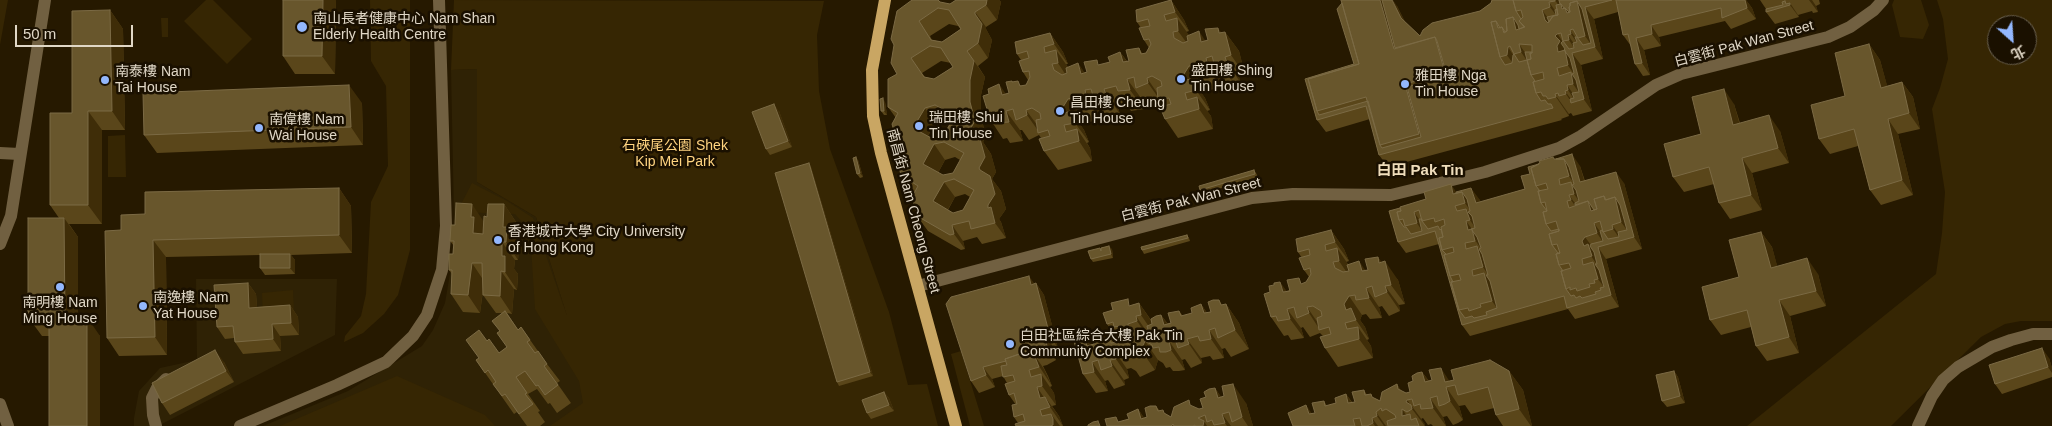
<!DOCTYPE html>
<html>
<head>
<meta charset="utf-8">
<style>
	body { margin:0 }
	#map { position:relative; width:2052px; height:426px; overflow:hidden; background:#261900; font-family:Arial,"Noto Sans TC",sans-serif }
	canvas { display:block }
	.north { position:absolute; left:1987px; top:15px; width:50px; height:50px; box-sizing:border-box; background:#1a1000; border:1px solid #69604f; border-radius:50%; rotate:154deg; font-size:14px; font-weight:700; line-height:20px; text-align:center; color:#e0d7c6 }
	.north::after { content:''; display:block; margin:auto; width:18px; height:22px; background:#93b7fd; clip-path:polygon(50% 0,100% 100%,50% 72%,0 100%) }
	.scale { position:absolute; left:15px; top:25px; width:118px; height:22px; box-sizing:border-box; border:2px solid #e0d7c6; border-top:0; padding-left:6px; font-size:15px; line-height:18px; white-space:nowrap; color:#e0d7c6; -webkit-text-stroke:4px #1a1000; paint-order:stroke }
</style>
</head>
<body>
<div id="map">
<canvas width="2052" height="426"></canvas>
<div class="north">北</div>
<div class="scale">50 m</div>
</div>
<script>
const context = document.querySelector('canvas').getContext('2d');
context.lineJoin = 'round';
function fill(path, color) { context.fillStyle = color; context.fill(path, 'evenodd'); }
const poly = rows => new Path2D(rows.map(r => 'M' + r).join(''));
function stroke(path, color, width, dash) { context.strokeStyle = color; context.lineWidth = width; context.lineCap = dash ? 'butt' : 'round'; context.setLineDash(dash || []); context.stroke(path); }
function drawText(font, color, halo, rows, align = 'center') {
  context.font = font + ' Arial,"Noto Sans TC",sans-serif'; context.lineWidth = 5; context.setLineDash([]); context.textBaseline = 'middle'; context.strokeStyle = halo; context.fillStyle = color; for (const [text, x, y, turn = 0] of rows) {
    context.save(); context.translate(x, y); context.rotate((+turn || 0) * Math.PI / 180); context.textAlign = isNaN(turn) ? turn : align; if (halo) context.strokeText(text, 0, 0); context.fillText(text, 0, 0); context.restore();
  }
}
fill(poly([
	[477,69,477,182,536,217,584,369,611,426,263,426,348,391,422,346,433,330,445,303,452,262,454,216,451,70],
	[196,279,337,279,335,335,158,426,134,426,134,418,139,391,160,368,197,360]
]), '#2f2205');
fill(poly([
	[0,0,8,0,0,45],
	[206,0,213,0,252,39,227,64,184,21],
	[370,0,410,0,410,250,398,295,384,314,363,333,344,342,345,336,361,316,366,294,371,202,388,166,386,86,371,61],
	[454,0,824,1,817,35,819,91,830,149,889,312,908,385,927,384,938,426,550,426,583,403,579,381,535,309,530,231,515,214,457,212,472,183,507,201,533,218,567,316,536,217,477,182,477,69,451,70],
	[1894,0,1921,0,1929,25,1923,39,1900,37,1892,5],
	[1937,0,2052,0,2052,321,2021,321,2005,324,1981,337,1891,426,1747,426,1936,274,1942,233,1945,192,1932,109,1940,88,1948,59,1943,19],
	[1997,25,2027,25,2027,55,1997,55],
	[161,18,168,18,168,37,162,37],
	[125,135,126,177,108,177,108,136],
	[293,290,294,313,263,316,262,293],
	[961,351,984,426,970,426,951,354],
	[397,376,485,415,495,426,280,426]
]), '#362603');
stroke(poly([
	[0,153,19,154],
	[0,244,11,216,45,0],
	[918,286,1252,198,1293,194,1391,195,1485,172,1559,148,1581,136,1656,85,1681,74,1828,37,1850,27,1874,10,1883,0],
	[0,404,8,426],
	[156,426,153,415,152,398,157,388,166,379],
	[240,426,337,385,386,362,413,336,427,315,442,270,446,226,439,0],
	[1918,426,1932,396,1943,380,1958,367,1992,347,2011,340,2033,334,2052,334]
]), '#716041', 12);
stroke(poly([
	[885,0,872,70,873,116,881,153,956,426]
]), '#c9a663', 12);
fill(poly([
	[336,0,335,74,295,74,283,56],
	[912,0,939,0,940,2,950,4,956,0,999,0,1001,2,997,20,986,27,986,29,992,40,988,58,978,66,985,77,981,95,981,117,986,136,983,142,991,154,996,172,992,179,1001,191,1006,209,999,219,1001,222,1006,238,982,244,977,237,963,241,965,249,961,250,928,231,917,216,915,192,912,190,901,175,897,142,896,118,888,107,897,74,894,45],
	[949,24,958,26,961,29,942,42,932,40,930,36],
	[941,61,951,63,953,67,934,79,925,77,922,73],
	[946,120,950,123,943,136,933,139,928,136,935,123],
	[955,157,960,160,953,173,943,175,938,173,945,160],
	[965,194,970,197,963,210,953,213,948,210,955,197],
	[1171,0,1184,20,1189,31,1186,32,1189,35,1205,41,1225,32,1239,51,1245,75,1239,76,1240,82,1234,83,1235,85,1229,86,1222,77,1220,78,1222,88,1210,90,1206,85,1202,86,1200,91,1205,98,1210,110,1207,111,1211,116,1213,129,1178,138,1165,119,1162,106,1160,103,1150,107,1143,98,1141,98,1144,109,1131,111,1128,106,1118,108,1120,114,1108,119,1101,109,1099,110,1101,120,1095,122,1094,121,1089,122,1085,117,1082,118,1079,123,1084,130,1089,142,1087,143,1090,148,1092,161,1058,170,1044,151,1041,138,1039,135,1029,140,1022,130,1020,130,1023,141,1010,143,1007,138,1003,139,990,119,1006,94,1009,93,1012,81,1013,82,1022,86,1026,85,1028,80,1023,72,1021,60,1017,54,1050,33,1063,52,1068,64,1066,64,1068,67,1085,73,1087,72,1100,65,1110,62,1120,52,1127,61,1129,61,1139,48,1142,53,1146,53,1149,48,1144,40,1141,28,1137,22],
	[1492,0,1746,0,1752,8,1756,19,1731,29,1725,21,1659,37,1661,46,1644,50,1650,75,1643,76,1635,64,1631,46,1623,35,1618,12,1594,19,1603,59,1581,65,1592,111,1573,116,1571,113,1569,114,1569,116,1561,119,1562,120,1388,167,1379,155,1370,119,1326,132,1317,120,1305,79,1354,64,1397,6,1405,22,1420,36,1480,11,1491,3],
	[1760,0,1819,0,1820,4,1816,6,1818,12,1813,13,1812,11,1798,15,1799,17,1775,24,1766,12,1766,9],
	[110,10,123,29,125,130,102,130,102,224,69,224,78,237,78,317,100,336,100,426,49,426,49,336,42,336,28,317,59,218,50,205,72,113],
	[1869,44,1880,60,1887,86,1902,82,1913,97,1920,129,1898,134,1913,195,1881,205,1870,190,1858,146,1830,154,1819,139,1845,96],
	[885,102,887,115,884,115,881,111],
	[362,103,363,145,157,153,144,135],
	[1734,104,1740,123,1780,131,1789,163,1752,173,1762,210,1730,219,1719,203,1714,184,1684,192,1673,177,1701,134],
	[779,111,792,147,770,155,766,149],
	[1555,159,1580,166,1585,181,1624,183,1642,249,1606,259,1619,307,1575,319,1568,309,1470,336,1462,325,1439,244,1406,253,1398,242,1389,211,1456,192,1480,200,1480,202,1525,189,1530,174],
	[858,160,863,177,860,178,857,174],
	[809,163,811,167,873,376,839,386,837,382],
	[1254,170,1256,173,1258,177,1202,194,1200,190],
	[339,188,351,206,352,253,291,255,295,260,295,274,265,275,260,268,260,255,166,257,167,355,119,356,107,338,121,230,145,214],
	[504,204,516,222,516,240,519,245,518,260,515,260,514,269,518,274,517,290,514,289,512,314,507,313,518,330,521,327,547,364,560,381,557,383,571,403,557,413,550,403,548,404,537,389,528,394,540,411,538,412,545,422,540,426,527,426,517,412,514,414,476,360,479,358,487,341,499,353,507,347,499,331,503,313,496,313,483,295,483,291,480,313,463,312,451,294,452,274,449,270,453,254,454,246,450,241,455,225,484,221,487,217],
	[1331,230,1344,249,1349,261,1346,262,1349,265,1366,270,1368,270,1378,257,1381,262,1398,280,1405,304,1399,305,1400,311,1389,316,1382,306,1379,307,1382,318,1370,319,1366,314,1362,315,1360,320,1365,327,1369,339,1367,340,1371,346,1373,358,1338,367,1325,348,1323,336,1320,333,1310,337,1303,327,1301,328,1304,338,1291,340,1288,335,1284,336,1271,317,1287,291,1306,282,1309,277,1304,270,1302,258,1298,252],
	[1761,232,1772,247,1777,266,1818,274,1826,306,1790,316,1799,353,1767,361,1756,346,1751,327,1721,335,1710,320,1739,277],
	[1187,235,1189,238,1190,241,1144,254,1142,250],
	[1101,249,1112,249,1113,258,1093,262,1091,259],
	[248,283,256,294,257,307,290,305,298,317,299,335,280,336,281,351,243,354,235,342,234,338,225,339,217,327],
	[1036,283,1044,295,1058,348,1055,349,1056,360,1047,365,1043,366,1048,376,1052,386,1050,387,1054,393,1056,405,1052,406,1059,416,1063,426,1016,426,1018,423,1014,417,1016,405,1009,395,1007,383,1003,376,992,379,995,387,979,393,971,381,1035,284],
	[1139,303,1151,320,1161,315,1168,324,1171,323,1179,311,1183,316,1192,313,1201,304,1207,313,1226,304,1239,323,1249,349,1231,357,1225,348,1222,349,1224,358,1213,360,1210,356,1201,358,1202,363,1191,368,1185,359,1182,360,1185,370,1179,371,1173,371,1170,367,1166,368,1163,363,1158,360,1155,370,1140,377,1136,371,1131,368,1127,369,1129,378,1124,380,1125,385,1114,389,1108,380,1105,381,1108,391,1096,393,1083,374,1084,336,1090,345,1094,344,1106,337,1110,336,1114,343,1116,342,1112,337,1113,332,1107,324,1132,305],
	[2049,358,2052,368,2052,377,2002,394,1995,384],
	[224,362,234,382,170,415,162,403],
	[1509,371,1523,390,1532,426,1503,426,1496,415,1494,408,1471,414,1465,405,1459,406,1463,420,1458,423,1453,425,1447,416,1443,417,1446,426,1433,426,1431,424,1428,425,1423,418,1421,419,1425,426,1293,426,1312,413,1315,413,1324,401,1327,406,1336,403,1346,394,1352,402,1355,402,1364,390,1367,395,1380,401,1397,384,1401,391,1406,393,1410,392,1413,381,1422,372,1429,381,1449,381],
	[1674,371,1678,377,1685,403,1667,407,1662,401],
	[1215,388,1221,397,1246,403,1253,426,1107,426,1129,419,1138,409,1144,418,1147,417,1156,406,1159,410,1171,417,1194,407,1199,409,1203,408,1206,397],
	[884,392,889,398,894,411,871,419,867,413]
]), '#5a461a');
fill(poly([
	[323,0,336,0,335,74,322,56],
	[987,0,999,0,1001,2,997,20,986,5],
	[1171,0,1184,20,1189,31,1175,12],
	[1380,0,1386,0,1401,51,1394,49],
	[1392,0,1393,0,1397,6,1409,30,1401,18],
	[1555,0,1560,0,1574,20,1563,12],
	[1745,0,1746,0,1752,8,1756,19,1747,8],
	[1805,0,1812,0,1816,6,1818,12,1809,0],
	[1577,1,1585,7,1594,19,1603,59,1595,47,1593,47,1585,36],
	[1549,2,1563,22,1562,23,1550,7],
	[1790,3,1798,15,1799,17,1790,5],
	[110,10,123,29,125,130,112,111],
	[1542,10,1555,28,1561,33,1557,33,1570,53,1572,53,1581,65,1592,111,1573,84,1571,72,1581,87,1580,82,1558,52,1545,20],
	[975,12,986,27,986,29,992,40,988,58,978,43],
	[1513,17,1526,36,1516,30],
	[1177,18,1191,38,1192,50,1178,31],
	[1651,25,1659,37,1661,46,1652,34],
	[1218,28,1228,42,1225,32,1239,51,1245,75,1231,55,1219,33],
	[1570,30,1584,50,1582,50,1571,34],
	[1199,31,1212,51,1201,42],
	[1050,33,1063,52,1068,64,1054,44],
	[1568,35,1579,51,1577,52,1569,40],
	[1435,37,1446,52,1456,88,1445,73],
	[1636,38,1644,50,1650,75,1642,63],
	[1519,44,1533,64,1532,68,1521,52],
	[1869,44,1880,60,1892,103,1881,88],
	[1508,47,1521,67,1521,75,1507,55],
	[1056,50,1070,70,1071,83,1058,63],
	[967,51,985,77,981,95,981,117,986,136,983,142,991,154,996,172,992,179,1001,191,1006,209,999,219,1001,222,1006,238,995,223,988,208,980,170,969,131,970,102],
	[1120,52,1134,71,1123,62],
	[1225,57,1239,76,1240,82,1227,62],
	[1206,58,1220,78,1222,88,1209,69],
	[1078,63,1092,83,1081,74],
	[1221,64,1234,83,1235,85,1221,65],
	[1189,66,1202,86,1200,91,1205,98,1210,110,1196,90,1186,80,1184,74],
	[1147,78,1160,97,1160,100,1148,83],
	[1127,79,1141,98,1144,109,1130,90],
	[1902,82,1913,97,1920,129,1909,113],
	[999,84,1013,104,1002,95],
	[1405,84,1415,99,1425,142,1419,134],
	[349,85,362,103,363,145,351,127],
	[1567,85,1578,101,1576,102,1568,90],
	[1549,86,1569,114,1569,116,1556,97],
	[1104,89,1118,108,1120,114,1106,94],
	[1724,89,1734,104,1744,140,1733,125],
	[1085,90,1099,110,1101,120,1088,101],
	[1565,91,1573,102,1572,103,1566,94],
	[1197,97,1211,116,1213,129,1199,109],
	[883,98,885,102,887,115,884,111],
	[1068,99,1082,118,1079,123,1084,130,1089,142,1075,123,1065,113,1063,107],
	[774,104,779,111,792,147,788,141],
	[925,108,935,123,924,143,913,128],
	[1026,110,1040,129,1039,132,1027,115],
	[88,111,102,130,102,224,88,205],
	[1006,111,1020,130,1023,141,1009,122],
	[1769,115,1780,131,1789,163,1778,148],
	[1888,119,1898,134,1913,195,1902,180],
	[1077,129,1090,148,1092,161,1079,141],
	[934,144,945,160,934,180,923,164],
	[1572,154,1580,166,1588,194,1580,182],
	[856,157,858,160,863,177,860,173],
	[1742,158,1752,173,1762,210,1751,195],
	[1564,159,1578,178,1583,196,1569,176],
	[809,163,811,167,873,376,870,372],
	[1616,172,1624,183,1642,249,1634,237],
	[944,182,955,197,944,216,933,201],
	[1571,182,1584,201,1586,211,1574,194],
	[1451,184,1462,201,1453,194],
	[339,188,351,206,352,253,339,235],
	[1471,188,1480,200,1484,215,1476,203],
	[1462,192,1475,211,1479,223,1465,203],
	[1569,195,1582,213,1580,213,1571,200],
	[1615,197,1628,217,1632,237,1621,222],
	[1588,201,1600,218,1591,211],
	[472,204,484,222,487,235,473,233,471,217],
	[504,204,516,222,516,240,519,245,518,260,506,242,503,227],
	[1466,209,1480,228,1483,240,1470,220],
	[1414,212,1427,231,1424,234,1417,223],
	[64,218,78,237,78,337,65,318],
	[1466,221,1486,248,1489,260,1468,230],
	[1594,223,1608,243,1605,245,1597,233],
	[952,225,963,241,965,249,954,234],
	[1612,225,1623,240,1621,240,1613,229],
	[1331,230,1344,249,1349,261,1335,242],
	[1761,232,1772,247,1782,283,1771,268],
	[1585,237,1599,256,1605,276,1584,246,1582,241],
	[153,240,166,257,167,355,155,337],
	[502,242,515,260,514,269,518,274,517,290,505,272,502,256],
	[1109,246,1112,249,1113,258,1111,254],
	[1477,246,1490,265,1496,287,1483,267],
	[1598,247,1606,259,1619,307,1611,295],
	[1337,248,1350,267,1352,280,1339,261],
	[290,254,295,260,295,274,290,268],
	[1378,257,1388,272,1385,261,1398,280,1405,304,1391,285,1379,263],
	[1807,258,1818,274,1826,306,1816,291],
	[1359,261,1372,280,1362,271],
	[1593,262,1607,281,1610,295,1598,279],
	[472,263,484,281,480,313,468,295],
	[501,271,514,289,512,314,500,296],
	[1484,273,1498,292,1501,314,1492,301],
	[1029,276,1036,286,1036,283,1044,295,1058,348,1050,336,1031,285],
	[1280,282,1294,301,1283,292],
	[248,283,256,294,258,319,249,308],
	[1385,286,1399,305,1400,311,1387,292],
	[1366,288,1379,307,1382,318,1369,298],
	[1349,296,1362,315,1360,320,1365,327,1369,339,1356,320,1346,310,1344,304],
	[1219,300,1231,317,1226,304,1239,323,1249,349,1235,330,1221,305],
	[1779,300,1790,316,1799,353,1789,337],
	[1139,303,1152,322,1154,334,1141,315],
	[1201,304,1214,323,1215,328,1204,313],
	[290,305,298,317,299,335,291,323],
	[1307,307,1320,326,1320,330,1309,313],
	[1287,309,1301,328,1304,338,1290,319],
	[1161,315,1175,334,1175,339,1164,325],
	[1136,316,1149,335,1150,340,1137,321],
	[87,317,100,336,100,426,87,426],
	[272,324,280,336,281,351,273,339],
	[1358,327,1371,346,1373,358,1359,339],
	[1209,330,1222,349,1224,358,1211,339],
	[1102,333,1127,369,1129,378,1116,359,1104,338],
	[1084,336,1098,355,1087,346],
	[1046,337,1055,349,1056,360,1047,348],
	[1187,339,1201,358,1202,363,1189,344],
	[1145,341,1158,360,1155,370,1141,350],
	[1169,341,1182,360,1185,370,1171,350],
	[2042,348,2049,358,2052,368,2052,373,2048,367],
	[215,350,224,362,234,382,226,371],
	[1031,350,1044,369,1052,386,1033,357],
	[1110,360,1124,380,1125,385,1112,366],
	[1092,362,1105,381,1108,391,1094,372],
	[983,367,992,379,995,387,986,375],
	[1441,368,1452,385,1445,382],
	[1509,371,1523,390,1532,426,1531,426,1519,409],
	[1674,371,1678,377,1685,403,1680,396],
	[1422,372,1436,391,1425,382],
	[1041,374,1054,393,1056,405,1042,386],
	[1233,384,1246,403,1253,426,1248,426,1242,417],
	[1397,384,1412,407,1411,405,1425,424,1425,426,1412,409,1411,410,1398,389],
	[1037,387,1047,402,1045,397,1059,416,1063,426,1050,407,1040,398],
	[1446,387,1459,406,1463,420,1450,401],
	[1215,388,1228,407,1229,412,1218,398],
	[884,392,889,398,894,411,889,405],
	[1346,394,1359,413,1360,418,1348,403],
	[1430,398,1443,417,1446,426,1433,408],
	[1306,405,1319,424,1309,414],
	[1138,409,1150,426,1141,419],
	[1402,409,1414,426,1402,416],
	[1376,412,1386,426,1384,426,1377,416],
	[1051,414,1060,426,1053,426],
	[1222,414,1231,426,1227,426,1225,423],
	[1372,418,1378,426,1375,426,1373,423],
	[1204,421,1207,426,1203,426]
]), '#3f2d08');
const building = poly([
	[283,0,323,0,322,56,283,56,283,0],
	[912,0,938,0,940,2,950,4,956,0,987,0,986,5,975,12,975,14,982,24,978,43,967,51,974,61,970,80,970,102,975,121,969,131,980,139,985,157,979,168,980,170,990,176,995,194,988,205,988,208,991,207,995,223,971,229,969,221,952,225,954,234,950,235,917,216,912,197,918,186,901,175,894,147,897,142,892,124,898,113,888,107,888,79,897,74,891,63,894,45,891,39,897,11,912,0],
	[938,8,949,10,961,29,942,42,931,40,919,21,938,8],
	[930,46,941,48,953,67,934,79,924,77,911,58,930,46],
	[935,105,955,116,943,136,933,139,913,128,925,108,935,105],
	[944,142,964,153,953,173,943,175,923,164,934,144,944,142],
	[954,179,974,190,963,210,953,213,933,201,944,182,954,179],
	[1171,0,1175,12,1164,15,1166,21,1177,18,1178,31,1173,32,1174,38,1183,43,1188,41,1187,36,1199,31,1201,42,1208,40,1205,29,1218,28,1219,33,1225,32,1231,55,1225,57,1227,62,1221,64,1221,65,1215,67,1212,56,1206,58,1209,69,1196,70,1195,65,1189,66,1184,74,1186,80,1191,79,1196,90,1185,93,1187,100,1197,97,1199,109,1165,119,1160,107,1171,104,1169,98,1158,100,1157,88,1162,86,1161,81,1152,76,1147,78,1148,83,1136,88,1134,77,1127,79,1130,90,1118,91,1116,86,1104,89,1106,94,1094,99,1091,89,1085,90,1088,101,1082,103,1081,101,1075,103,1074,97,1068,99,1063,107,1065,113,1070,111,1075,123,1064,125,1066,132,1077,129,1079,141,1044,151,1039,139,1050,136,1048,130,1038,133,1036,120,1041,119,1040,113,1032,108,1026,110,1027,115,1016,120,1013,109,1006,111,1009,122,997,123,995,118,990,119,983,96,989,94,988,89,999,84,1002,95,1009,93,1006,82,1012,81,1012,82,1018,81,1020,86,1026,85,1030,77,1029,71,1023,72,1019,61,1029,58,1027,51,1017,54,1015,42,1050,33,1054,44,1044,47,1045,53,1056,50,1058,63,1052,64,1054,70,1062,75,1067,73,1066,68,1078,63,1081,74,1087,72,1084,62,1097,60,1098,65,1110,62,1108,57,1120,52,1123,62,1129,61,1126,50,1139,48,1141,54,1146,53,1151,44,1149,39,1144,40,1139,28,1150,26,1148,19,1137,22,1136,10,1171,0],
	[1341,0,1380,0,1394,49,1435,37,1445,73,1405,84,1419,134,1380,145,1366,97,1317,111,1308,79,1359,64,1341,0],
	[1382,0,1392,0,1401,18,1420,36,1423,30,1432,23,1480,11,1491,3,1492,0,1513,0,1516,11,1521,19,1519,21,1524,27,1519,29,1518,25,1513,17,1506,19,1507,31,1505,32,1502,27,1500,28,1496,21,1491,22,1500,57,1505,65,1512,63,1513,55,1514,54,1519,62,1527,60,1525,52,1532,52,1532,53,1530,53,1531,59,1527,60,1531,75,1535,81,1533,82,1536,93,1541,101,1545,100,1548,104,1551,104,1553,108,1379,155,1366,106,1317,120,1305,79,1354,64,1337,9,1342,3,1359,64,1308,79,1317,111,1319,115,1368,101,1380,145,1382,148,1421,137,1407,87,1447,76,1437,41,1435,37,1395,48,1382,0],
	[1513,0,1555,0,1555,1,1549,2,1550,7,1542,10,1545,20,1548,23,1553,16,1558,15,1556,5,1561,4,1562,9,1565,8,1567,13,1570,12,1569,7,1570,6,1570,3,1577,1,1585,36,1578,38,1573,29,1570,30,1571,34,1568,35,1569,40,1563,41,1561,33,1557,34,1555,36,1560,41,1557,46,1558,52,1565,50,1568,65,1557,68,1559,76,1571,72,1573,84,1567,85,1568,90,1565,91,1566,94,1559,96,1558,93,1555,94,1556,97,1548,99,1546,96,1543,96,1541,92,1536,93,1533,82,1544,79,1543,72,1531,75,1527,60,1531,59,1530,53,1532,53,1532,45,1519,44,1521,52,1514,54,1510,46,1508,47,1507,55,1500,57,1491,22,1496,21,1498,28,1502,27,1504,33,1507,31,1506,19,1513,17,1516,30,1525,27,1519,21,1523,17,1521,10,1516,11,1513,0],
	[1559,0,1612,0,1585,7,1595,47,1572,53,1584,99,1571,103,1570,99,1574,98,1572,93,1579,92,1576,80,1572,74,1574,73,1570,58,1564,50,1565,49,1561,43,1563,41,1569,49,1574,48,1573,43,1577,42,1575,37,1577,37,1583,45,1591,43,1582,9,1577,1,1570,3,1570,6,1569,7,1570,12,1569,12,1565,8,1564,8,1561,4,1560,4,1559,0],
	[1616,0,1745,0,1747,8,1722,18,1721,8,1651,25,1652,34,1636,38,1642,63,1635,64,1628,34,1623,35,1616,0],
	[1785,1,1786,4,1790,3,1790,5,1766,12,1766,9,1783,5,1782,2,1785,1],
	[1557,9,1558,15,1553,16,1549,22,1547,17,1556,15,1555,10,1557,9],
	[110,10,112,111,88,111,88,205,50,205,50,113,72,113,72,11,110,10],
	[1869,44,1881,88,1902,82,1909,113,1888,119,1902,180,1870,190,1854,129,1819,139,1811,105,1845,96,1835,53,1869,44],
	[349,85,351,127,144,135,143,93,349,85],
	[1724,89,1733,125,1769,115,1778,148,1742,158,1751,195,1719,203,1709,167,1673,177,1664,144,1701,134,1692,97,1724,89],
	[883,98,884,111,881,111,880,99,883,98],
	[774,104,788,141,766,149,752,112,774,104],
	[1572,154,1580,182,1616,172,1634,237,1598,247,1611,295,1567,308,1564,296,1462,325,1435,231,1398,242,1389,211,1400,208,1401,211,1397,212,1399,220,1404,227,1406,227,1411,234,1422,231,1419,219,1422,219,1422,221,1428,229,1438,226,1440,230,1441,229,1443,237,1439,238,1442,250,1446,254,1444,255,1450,276,1453,282,1451,282,1459,310,1465,318,1472,316,1474,318,1487,315,1486,312,1497,308,1490,281,1486,275,1488,275,1482,254,1479,249,1481,248,1477,237,1471,229,1475,228,1472,216,1468,212,1470,211,1467,199,1462,192,1456,193,1456,192,1471,188,1476,203,1525,189,1521,176,1530,174,1528,167,1539,164,1531,168,1536,186,1540,191,1538,191,1541,203,1547,211,1543,212,1546,224,1551,231,1559,229,1559,231,1549,234,1552,245,1558,253,1560,253,1556,254,1559,265,1563,271,1561,271,1566,289,1571,296,1574,295,1576,298,1580,296,1582,298,1596,294,1595,292,1601,290,1600,288,1604,287,1599,270,1595,264,1597,264,1594,252,1590,246,1591,244,1603,241,1600,231,1602,230,1608,239,1619,237,1618,232,1627,230,1620,205,1615,197,1606,200,1604,196,1594,199,1597,209,1594,210,1588,201,1575,205,1575,203,1579,201,1576,190,1572,185,1574,184,1569,167,1564,159,1556,159,1572,154],
	[856,157,860,173,857,174,853,158,856,157],
	[1553,157,1554,159,1564,159,1569,176,1559,179,1560,185,1571,182,1574,194,1569,195,1571,200,1567,201,1569,208,1588,201,1591,211,1597,209,1594,199,1604,196,1605,200,1615,197,1621,222,1612,225,1613,229,1603,232,1600,221,1594,223,1597,233,1585,237,1582,241,1584,246,1588,244,1592,256,1582,259,1583,265,1593,262,1598,279,1594,280,1595,283,1589,284,1590,287,1577,291,1576,288,1570,290,1570,287,1566,289,1561,271,1571,268,1569,263,1559,265,1556,254,1560,253,1557,244,1552,245,1549,234,1559,231,1556,221,1546,224,1543,212,1547,211,1545,202,1541,203,1538,191,1548,189,1546,183,1536,186,1531,168,1540,163,1539,161,1553,157],
	[809,163,870,372,837,382,775,173,809,163],
	[1254,170,1255,174,1200,190,1199,186,1254,170],
	[1451,184,1453,194,1462,192,1465,203,1455,206,1457,211,1466,209,1470,220,1466,221,1468,230,1472,229,1475,241,1465,243,1466,249,1477,246,1483,267,1472,270,1473,276,1484,273,1492,301,1480,304,1481,307,1469,311,1468,308,1459,310,1451,282,1461,280,1459,274,1450,276,1444,255,1454,252,1453,247,1442,250,1439,238,1443,237,1441,227,1445,225,1444,219,1435,222,1434,218,1422,221,1419,210,1414,212,1417,223,1405,226,1403,219,1399,220,1397,212,1401,211,1400,207,1426,199,1424,192,1451,184],
	[339,188,339,235,153,240,155,337,107,338,105,231,121,230,121,215,145,214,145,192,339,188],
	[456,203,472,204,471,217,474,217,473,233,483,234,484,216,487,217,488,204,504,204,503,227,507,227,506,242,502,242,502,256,505,256,505,272,501,271,500,296,483,295,482,263,472,263,468,295,451,294,452,270,449,270,449,254,453,254,454,241,450,241,451,225,455,225,456,203],
	[28,218,64,218,65,318,87,317,87,426,49,426,49,317,28,317,28,218],
	[1331,230,1335,242,1325,245,1326,251,1337,248,1339,261,1333,262,1335,268,1343,272,1349,271,1347,265,1359,261,1362,271,1368,270,1365,259,1378,257,1379,263,1385,261,1391,285,1385,286,1387,292,1375,297,1372,286,1366,288,1369,298,1356,300,1355,295,1349,296,1344,304,1346,310,1351,308,1356,320,1345,323,1347,329,1358,327,1359,339,1325,348,1320,337,1331,334,1329,327,1319,330,1317,318,1322,316,1321,311,1313,306,1307,307,1309,313,1297,318,1294,307,1287,309,1290,319,1278,321,1276,316,1271,317,1264,294,1270,292,1269,286,1274,285,1274,283,1280,282,1283,292,1290,291,1287,280,1299,278,1301,284,1306,282,1311,274,1310,268,1304,270,1299,258,1310,255,1309,249,1298,252,1296,239,1331,230],
	[1761,232,1771,268,1807,258,1816,291,1779,300,1789,337,1756,346,1747,310,1710,320,1702,287,1739,277,1729,240,1761,232],
	[1187,235,1188,238,1142,250,1141,247,1187,235],
	[1109,246,1111,254,1091,259,1088,251,1100,248,1101,251,1101,248,1109,246],
	[260,254,290,254,290,268,260,268,260,254],
	[1029,276,1031,285,1036,283,1050,336,1046,337,1047,348,1039,353,1034,354,1031,350,1005,359,1006,361,983,367,986,375,971,381,946,304,951,297,1029,276],
	[248,283,249,308,290,305,291,323,272,324,273,339,235,342,233,326,217,327,214,285,248,283],
	[1128,299,1129,306,1139,303,1141,315,1136,316,1137,321,1128,324,1128,327,1138,332,1142,331,1143,334,1148,330,1147,326,1152,324,1151,319,1156,316,1161,315,1164,325,1171,323,1168,313,1179,311,1181,316,1192,313,1191,308,1201,304,1204,313,1211,312,1208,302,1213,300,1219,300,1221,305,1226,304,1235,330,1218,338,1215,328,1209,330,1211,339,1200,341,1198,336,1187,339,1189,344,1178,348,1175,339,1169,341,1171,350,1166,352,1160,352,1159,347,1153,348,1152,345,1145,341,1141,350,1127,358,1126,353,1117,348,1113,350,1116,359,1110,360,1112,366,1101,370,1098,360,1092,362,1094,372,1089,373,1083,374,1074,341,1084,336,1087,346,1094,344,1091,334,1102,333,1104,338,1110,336,1111,343,1117,342,1118,340,1112,337,1111,333,1116,330,1122,333,1121,326,1114,327,1113,322,1107,324,1103,313,1113,310,1111,303,1128,299],
	[505,311,518,330,521,327,530,340,527,342,535,353,538,351,547,364,544,366,558,385,545,395,538,385,536,386,525,371,516,377,527,393,525,394,533,404,519,414,505,394,502,396,493,384,496,382,488,370,485,373,476,360,479,358,466,340,479,330,487,341,489,339,499,353,507,347,497,333,500,331,492,321,505,311],
	[2042,348,2048,367,1995,384,1989,365,2042,348],
	[215,350,226,371,162,403,152,383,215,350],
	[1031,350,1033,357,1035,357,1039,367,1029,370,1031,377,1041,374,1042,386,1037,387,1040,398,1045,397,1050,407,1040,410,1042,416,1051,414,1053,419,1053,425,1050,426,1016,426,1015,424,1025,421,1023,414,1014,417,1012,405,1017,404,1014,393,1009,395,1005,384,1015,381,1013,375,1003,377,1002,372,1001,366,1007,365,1005,359,1031,350],
	[1490,360,1509,371,1519,409,1496,415,1488,387,1458,395,1455,385,1446,387,1450,401,1445,404,1439,406,1437,396,1430,398,1433,408,1421,409,1420,404,1414,406,1412,399,1407,400,1406,402,1411,405,1412,409,1407,412,1402,409,1402,416,1410,414,1411,420,1416,418,1419,426,1388,426,1387,421,1396,418,1395,415,1386,409,1382,411,1381,408,1376,412,1377,416,1372,418,1373,423,1367,426,1362,426,1360,418,1353,419,1355,426,1293,426,1288,413,1306,405,1309,414,1315,413,1312,403,1324,401,1325,406,1336,403,1335,398,1346,394,1348,403,1355,402,1352,392,1364,390,1365,395,1371,394,1372,397,1380,401,1382,392,1397,384,1398,389,1406,393,1410,392,1408,383,1413,381,1412,376,1417,373,1422,372,1425,382,1432,380,1429,370,1441,368,1445,382,1454,380,1451,370,1490,360],
	[1674,371,1680,396,1662,401,1656,375,1674,371],
	[1233,384,1242,417,1232,422,1229,412,1222,414,1225,423,1214,425,1212,420,1207,422,1205,415,1198,418,1204,421,1203,426,1196,426,1194,425,1194,426,1174,426,1173,424,1171,426,1107,426,1105,419,1116,417,1118,422,1129,419,1127,414,1138,409,1141,419,1147,417,1145,408,1150,406,1156,406,1158,411,1163,410,1164,413,1171,417,1174,407,1189,400,1190,405,1199,409,1203,408,1200,399,1206,397,1204,392,1209,389,1215,388,1218,398,1224,396,1222,386,1233,384],
	[884,392,889,405,867,413,862,400,884,392],
	[1098,421,1100,426,1088,426,1088,425,1093,422,1098,421]
]);
fill(building, '#68562c');
stroke(building, '#7b6a44', 1);
for (const [x, y, r, color] of [
	[302,27,6,"#93b7fd"],
	[1181,79,5,"#93b7fd"],
	[105,80,5,"#93b7fd"],
	[1405,84,5,"#93b7fd"],
	[1060,111,5,"#93b7fd"],
	[919,126,5,"#93b7fd"],
	[259,128,5,"#93b7fd"],
	[498,240,5,"#93b7fd"],
	[60,287,5,"#93b7fd"],
	[143,306,5,"#93b7fd"],
	[1010,344,5,"#93b7fd"]
]) { const dot = new Path2D(); dot.arc(x, y, r, 0, 2 * Math.PI); context.fillStyle = color; context.fill(dot); stroke(dot, '#1a1000', 2); }
drawText('14px', '#e0d7c6', '#1a1000', [
	["南山長者健康中心 Nam Shan",313,19],
	["Elderly Health Centre",313,35],
	["盛田樓 Shing",1191,71],
	["Tin House",1191,87],
	["南泰樓 Nam",115,72],
	["Tai House",115,88],
	["雅田樓 Nga",1415,76],
	["Tin House",1415,92],
	["昌田樓 Cheung",1070,103],
	["Tin House",1070,119],
	["瑞田樓 Shui",929,118],
	["Tin House",929,134],
	["南偉樓 Nam",269,120],
	["Wai House",269,136],
	["香港城市大學 City University",508,232],
	["of Hong Kong",508,248],
	["南逸樓 Nam",153,298],
	["Yat House",153,314],
	["南明樓 Nam",60,303,"center"],
	["Ming House",60,319,"center"],
	["白田社區綜合大樓 Pak Tin",1020,336],
	["Community Complex",1020,352]
], 'left');
drawText('14px', '#e0d7c6', '#1a1000', [
	["白雲街 Pak Wan Street",1744,44,-15],
	["白雲街 Pak Wan Street",1191,200,-14],
	["南昌街 Nam Cheong Street",913,211,75]
]);
drawText('14px', '#ffd480', '#1a1000', [
	["石硤尾公園 Shek",675,146],
	["Kip Mei Park",675,162]
]);
drawText('bold 15px', '#efddbb', '#1a1000', [
	["白田 Pak Tin",1420,171]
]);
</script>
</body>
</html>
